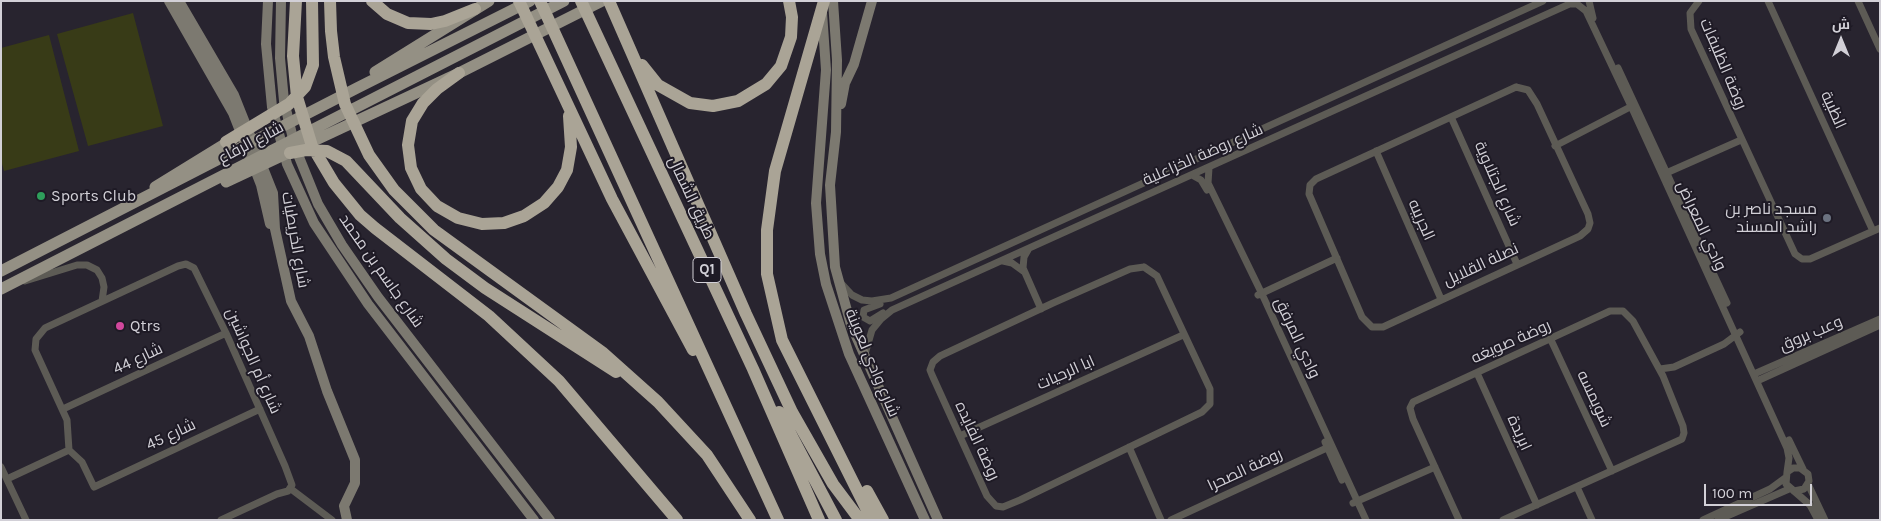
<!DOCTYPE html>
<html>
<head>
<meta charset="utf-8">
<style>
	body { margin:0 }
	#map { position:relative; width:1881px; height:521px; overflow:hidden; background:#28242f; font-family:Karla,Cairo,sans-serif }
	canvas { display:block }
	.frame { position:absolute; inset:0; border:2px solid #d2d0d7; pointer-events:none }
	.north { position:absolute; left:1816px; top:15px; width:50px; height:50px; -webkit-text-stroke:4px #1e1a25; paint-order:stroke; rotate:0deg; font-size:14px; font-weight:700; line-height:20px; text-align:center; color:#d2d0d7 }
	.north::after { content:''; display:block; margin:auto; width:18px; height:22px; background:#d2d0d7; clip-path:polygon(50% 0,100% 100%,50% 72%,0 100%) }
	.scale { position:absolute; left:1704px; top:484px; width:108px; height:22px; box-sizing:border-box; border:2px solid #d2d0d7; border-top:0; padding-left:6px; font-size:15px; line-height:18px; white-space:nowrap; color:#d2d0d7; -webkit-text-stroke:4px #1e1a25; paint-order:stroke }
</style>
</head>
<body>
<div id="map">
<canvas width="1881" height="521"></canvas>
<div class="frame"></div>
<div class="north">ش</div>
<div class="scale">100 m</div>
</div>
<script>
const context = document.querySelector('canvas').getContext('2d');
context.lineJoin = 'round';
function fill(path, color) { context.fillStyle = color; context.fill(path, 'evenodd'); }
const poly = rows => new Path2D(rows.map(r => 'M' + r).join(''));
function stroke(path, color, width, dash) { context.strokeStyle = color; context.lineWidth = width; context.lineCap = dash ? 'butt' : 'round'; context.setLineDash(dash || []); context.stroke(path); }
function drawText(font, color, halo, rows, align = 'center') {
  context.font = font + ' Karla,Cairo,sans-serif'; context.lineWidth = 4; context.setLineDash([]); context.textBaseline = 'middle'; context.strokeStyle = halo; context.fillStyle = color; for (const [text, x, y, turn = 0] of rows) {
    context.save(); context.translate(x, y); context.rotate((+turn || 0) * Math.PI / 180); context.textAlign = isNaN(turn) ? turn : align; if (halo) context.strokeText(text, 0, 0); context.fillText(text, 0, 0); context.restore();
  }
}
fill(poly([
	[133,13,163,126,88,146,57,34],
	[49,35,79,151,4,171,1,160,1,48]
]), '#383b17');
stroke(poly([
	[1589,1,1593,18],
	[1699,1,1690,13,1691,29,1795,254,1802,259,1810,259,1880,228],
	[1768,1,1873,231],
	[1858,1,1880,49],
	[1570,4,1577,4,1586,11,1631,106,1787,448,1789,458,1787,472],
	[1618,68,1727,303],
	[1516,87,1528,90,1537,104,1588,214,1590,223,1588,229,1580,236,1383,327,1372,327,1362,317,1309,194,1310,185,1316,179,1516,87],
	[1451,117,1517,264],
	[1555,146,1634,105],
	[1376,151,1441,299],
	[1209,168,1208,183,1262,294,1366,520],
	[1664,174,1741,140],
	[1192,175,1201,180,1207,190],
	[1028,250,1024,257,1023,268,1041,309],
	[1003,261,1012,263,1023,271],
	[1144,267,1157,276,1210,389,1210,404,1202,412,1020,500,1003,507,996,506,987,496,932,375,930,370,933,362,940,356,1053,303,1130,269,1144,267],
	[25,281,77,265,87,265,97,270,102,278,104,287,102,301],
	[840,282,852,295,862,300,872,301,891,298,1543,1],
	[1258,295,1337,258],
	[880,304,864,310,863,317,870,321,883,313],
	[1551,340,1612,471],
	[865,354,872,330,881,319,892,310,1576,1],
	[1660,369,1674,367,1724,344,1740,332],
	[1477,373,1537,505],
	[1754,374,1880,319],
	[1757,381,1880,325],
	[63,409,226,333],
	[960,436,1183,335],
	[1789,440,1803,469],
	[1325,442,1342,480],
	[1129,447,1161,520],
	[1,467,26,520],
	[7,479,69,450],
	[1808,484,1825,520],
	[1577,487,1592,520],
	[291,489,332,520],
	[1794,491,1804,489,1809,481,1808,474,1800,468,1793,468,1787,472,1786,484,1810,505,1818,520],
	[1353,503,1435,467],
	[221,520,277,494,288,491,292,485,285,466,226,333,194,268,186,264,178,266,45,328,36,339,35,350,67,420,69,450,82,462,94,487,260,409],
	[1171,520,1331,446],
	[1459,520,1413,419,1410,408,1413,402,1610,311,1623,311,1633,321,1663,376,1683,426,1684,433,1682,439,1503,520],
	[1703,520,1770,489,1785,478],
	[1718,520,1789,489]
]), '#5d5b55', 7);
stroke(poly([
	[169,1,233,113,261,185,270,224],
	[179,1,234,95,273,193,275,229,291,301,309,336,327,391,355,460,355,483,344,506,347,520],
	[268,1,266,44,272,107,287,164,314,223,368,304,534,520],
	[281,1,280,58,284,101,295,147,318,204,342,245,378,297,550,520],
	[833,1,837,60,836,132,830,185,835,267,851,325,938,520],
	[822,12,826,70,816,203,820,254,826,284,849,354,925,520],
	[841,104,845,83,854,64,872,1]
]), '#7c7970', 10);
stroke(poly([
	[375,72,489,1],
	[226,182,459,73,602,1],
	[155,187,233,139],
	[1,271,357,88,530,1],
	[1,289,564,1]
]), '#949084', 11);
stroke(poly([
	[296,1,293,56,297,97,312,146,334,183,360,215,375,228,489,316,559,381,677,520],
	[330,1,331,31,334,57,345,104,369,155,394,190,434,230,602,352,658,402,707,455,750,520],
	[372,1,387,14,408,23,431,24,445,21,475,9],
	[519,1,612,199,693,350],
	[540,1,778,520],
	[581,1,753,369,819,520],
	[609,1,746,314,792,412,833,484,860,520],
	[824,1,775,171,767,230,767,274,782,340,872,520],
	[642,65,658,85,690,103,713,106,738,101,766,84,781,66,791,37,792,17,789,1],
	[459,73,437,89,423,103,412,121,408,145,411,168,421,189,437,206,458,218,482,224,504,223,524,216,544,203,558,187,567,170,571,147,569,116],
	[226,142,289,104,305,87,313,65,312,1],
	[290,153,306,150,327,151,346,161,400,218,446,259,485,288,616,372],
	[779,412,836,520],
	[867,491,883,520]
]), '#aaa496', 12);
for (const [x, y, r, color] of [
	[41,196,5,"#2e9e5b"],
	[1827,218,5,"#6b7280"],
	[120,326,5,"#d1479c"]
]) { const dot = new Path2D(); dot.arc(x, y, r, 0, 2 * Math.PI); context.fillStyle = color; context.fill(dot); stroke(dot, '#1e1a25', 2); }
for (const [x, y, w] of [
	[707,270,28]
]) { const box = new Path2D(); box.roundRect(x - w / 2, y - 12.5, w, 25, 4); context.fillStyle = '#1e1a25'; context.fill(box); stroke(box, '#d2d0d7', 1); }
drawText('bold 15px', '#d2d0d7', null, [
	["Q1",707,270]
]);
drawText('16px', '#d2d0d7', '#1e1a25', [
	["روضة الظليفات",1723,64,67],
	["الظبية",1833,110,66],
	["شارع الرفاع",251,143,-28],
	["شارع روضة الخزاعلية",1203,155,-24],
	["شارع الجتلاوية",1497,184,66],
	["طريق الشمال",691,198,65],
	["الجريبه",1421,220,66],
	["وادي المعراض",1701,226,65],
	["شارع الخريطيات",295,240,80],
	["نصلة القلايل",1481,265,-25],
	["شارع جاسم بن محمد",381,271,55],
	["وعب بروق",1811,334,-23],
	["وادي المرفق",1297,338,65],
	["روضة صويغه",1511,342,-24],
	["شارع 44",138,359,-25],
	["شارع أم الجواشين",253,361,66],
	["شارع وادي لعوينة",872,363,67],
	["ابا الرحيات",1066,373,-24],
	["شويمسه",1594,399,65],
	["ابريدة",1519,433,66],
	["شارع 45",171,435,-25],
	["روضة الفايده",977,441,65],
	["روضة الصحرا",1245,470,-25]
]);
drawText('16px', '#d2d0d7', '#1e1a25', [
	["Sports Club",51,196],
	["مسجد ناصر بن",1817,209,"right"],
	["راشد المسند",1817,227,"right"],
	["Qtrs",130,326]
], 'left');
</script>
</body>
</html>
